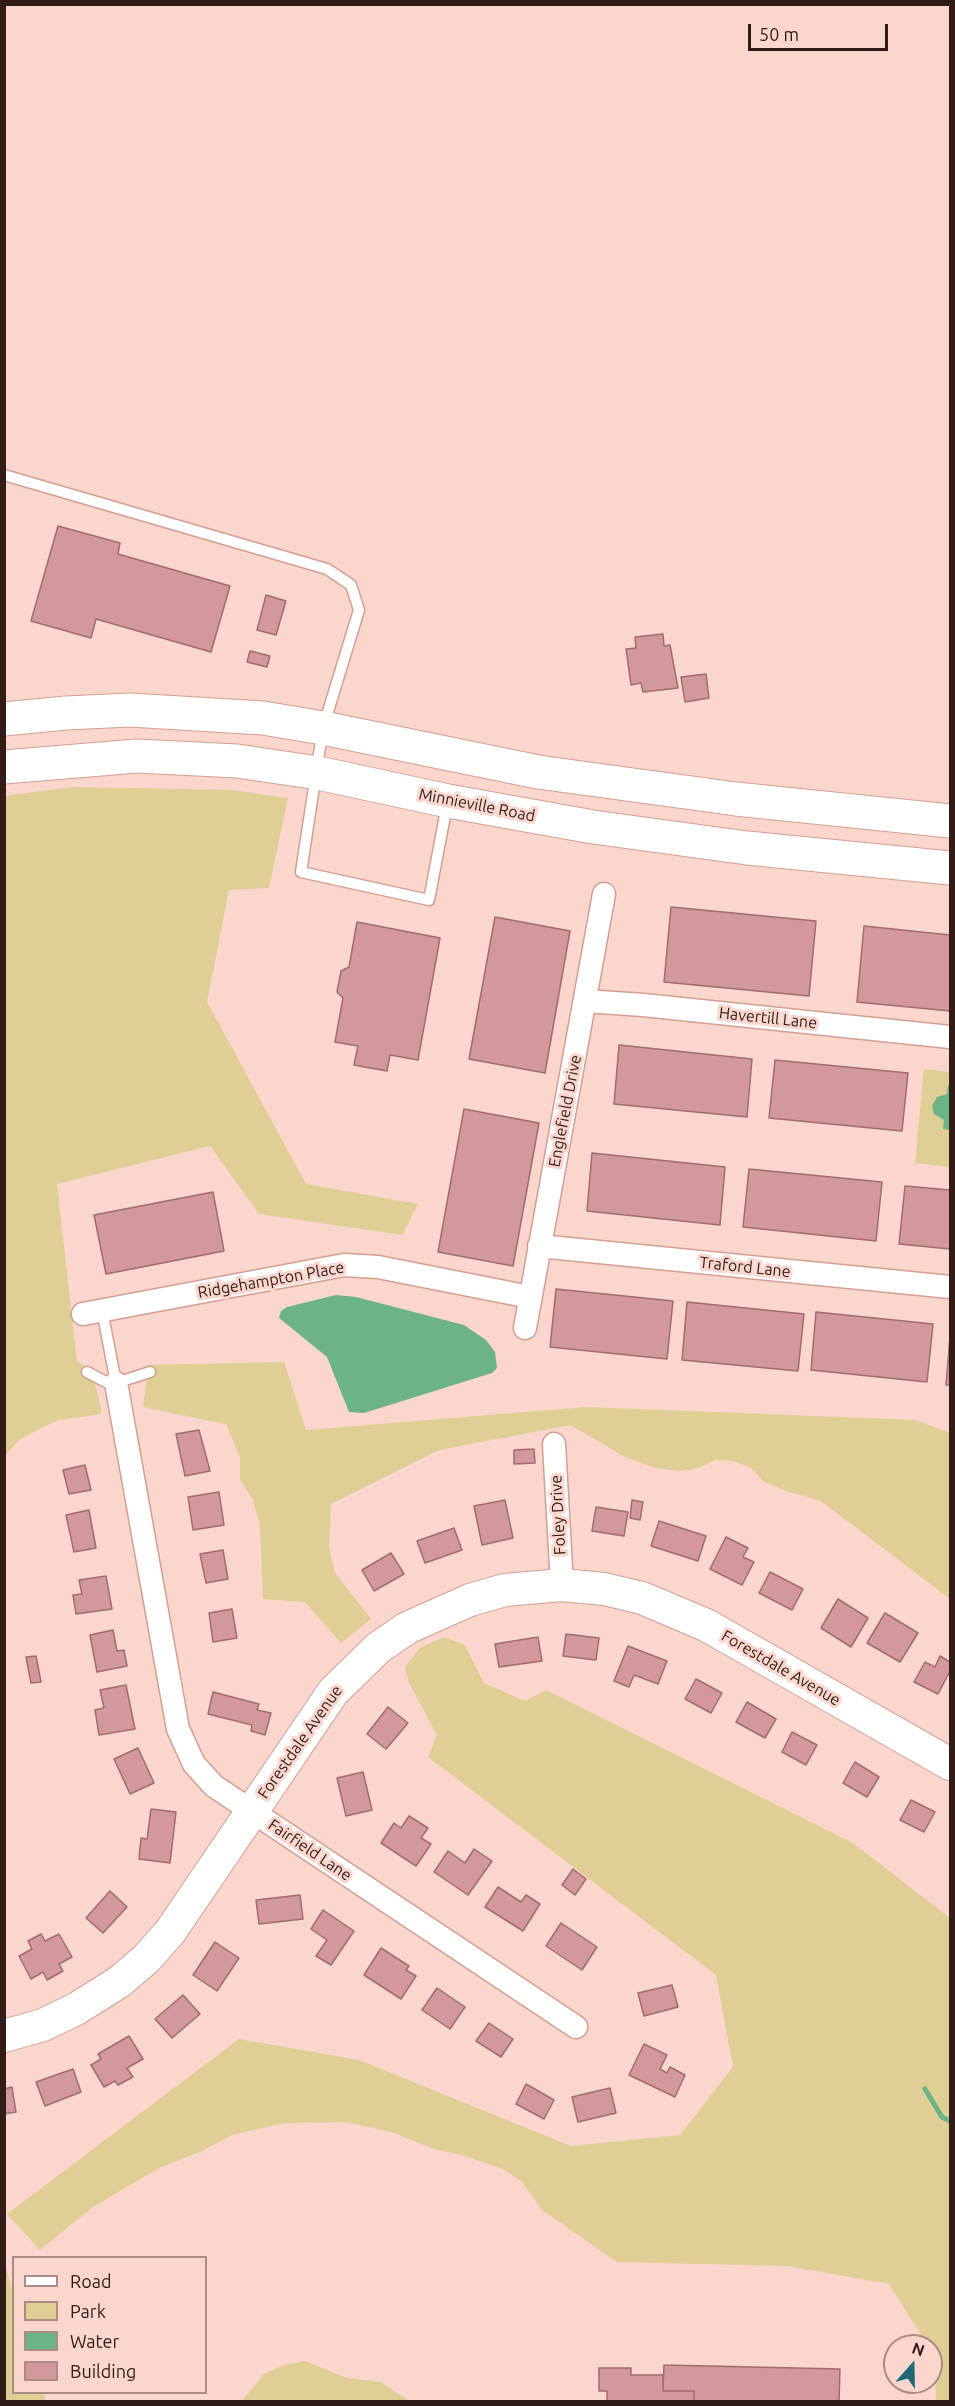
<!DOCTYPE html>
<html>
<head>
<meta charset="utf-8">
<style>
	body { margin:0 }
	#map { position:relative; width:955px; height:2406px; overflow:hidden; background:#fad6cd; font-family:Ubuntu,sans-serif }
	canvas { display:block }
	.frame { position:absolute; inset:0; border:6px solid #311c17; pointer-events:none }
	.legend { position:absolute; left:12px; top:2256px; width:195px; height:138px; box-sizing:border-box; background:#fad6cd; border:2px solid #aa8c84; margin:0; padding:8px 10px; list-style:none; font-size:18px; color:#311c17 }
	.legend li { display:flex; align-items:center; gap:12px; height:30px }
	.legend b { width:30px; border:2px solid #aa8c84 }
	.north { position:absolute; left:883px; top:2334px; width:60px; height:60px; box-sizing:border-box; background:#fad6cd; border:2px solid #aa8c84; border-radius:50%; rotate:20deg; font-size:16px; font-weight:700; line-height:24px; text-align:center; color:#311c17 }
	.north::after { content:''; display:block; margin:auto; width:21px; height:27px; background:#206776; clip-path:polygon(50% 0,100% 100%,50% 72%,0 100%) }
	.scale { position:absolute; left:748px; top:24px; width:140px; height:27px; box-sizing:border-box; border:3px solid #311c17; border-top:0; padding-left:8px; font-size:18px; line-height:21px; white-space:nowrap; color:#311c17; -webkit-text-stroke:4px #fad6cd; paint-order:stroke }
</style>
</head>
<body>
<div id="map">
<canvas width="955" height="2406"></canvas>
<div class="frame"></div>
<ul class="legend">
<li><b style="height:8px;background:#fff"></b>Road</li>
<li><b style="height:16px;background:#dfcf95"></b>Park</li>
<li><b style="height:16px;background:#6cb385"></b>Water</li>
<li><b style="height:16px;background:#d2989c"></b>Building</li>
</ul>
<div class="north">N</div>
<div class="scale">50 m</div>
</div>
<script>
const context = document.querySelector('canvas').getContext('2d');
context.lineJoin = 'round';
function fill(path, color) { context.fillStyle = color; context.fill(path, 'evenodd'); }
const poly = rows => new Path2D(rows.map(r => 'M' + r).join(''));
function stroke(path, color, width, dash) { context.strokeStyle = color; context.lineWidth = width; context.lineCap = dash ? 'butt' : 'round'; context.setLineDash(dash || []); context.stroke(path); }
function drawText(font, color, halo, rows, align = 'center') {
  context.font = font + ' Ubuntu,sans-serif'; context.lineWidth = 6; context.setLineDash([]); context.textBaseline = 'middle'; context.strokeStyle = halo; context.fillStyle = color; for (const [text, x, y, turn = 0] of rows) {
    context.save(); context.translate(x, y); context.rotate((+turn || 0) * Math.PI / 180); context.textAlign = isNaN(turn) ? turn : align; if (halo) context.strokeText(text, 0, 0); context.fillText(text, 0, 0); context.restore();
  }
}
fill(poly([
	[72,787,231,790,288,798,269,888,229,890,207,1002,306,1184,418,1204,402,1235,259,1214,210,1146,57,1184,77,1361,92,1371,102,1414,59,1420,41,1428,19,1440,5,1456,4,796],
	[924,1069,950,1072,950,1167,915,1163],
	[284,1362,306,1430,586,1407,915,1420,950,1433,950,1599,821,1501,786,1491,763,1481,751,1468,734,1461,715,1460,699,1468,680,1471,655,1468,623,1456,571,1425,439,1450,331,1504,329,1548,335,1573,371,1619,341,1643,305,1602,263,1599,260,1525,253,1500,240,1480,240,1457,226,1424,143,1407,149,1365],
	[444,1637,465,1645,484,1683,525,1701,546,1690,853,1843,950,1918,950,2401,936,2401,935,2356,931,2346,928,2346,889,2284,787,2266,617,2262,542,2210,522,2182,503,2169,462,2155,434,2149,391,2132,345,2122,284,2123,232,2135,202,2151,159,2168,93,2207,40,2250,7,2214,239,2039,359,2060,571,2146,680,2135,733,2067,716,1975,428,1757,437,1735,409,1683,405,1667,420,1648],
	[5,2265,13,2292,14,2392,43,2393,46,2401,5,2401],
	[305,2361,347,2378,381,2382,409,2401,242,2401,264,2374,284,2365]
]), '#dfcf95');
fill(poly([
	[948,1085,950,1086,950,1130,943,1129,944,1120,934,1114,932,1106,937,1097,947,1094],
	[336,1295,356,1297,464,1325,486,1340,495,1352,497,1368,492,1373,364,1413,349,1412,327,1357,279,1318,281,1311,287,1307]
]), '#6cb385');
stroke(poly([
	[925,2089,942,2117,950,2121]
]), '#6cb385', 5);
const building = poly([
	[58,526,120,543,118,554,230,586,211,652,96,619,91,638,31,621,58,526],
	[266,595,286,601,276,635,257,630,266,595],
	[663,634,664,646,670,645,678,688,643,692,641,683,631,685,626,649,636,648,635,637,663,634],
	[250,651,270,656,267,667,247,662,250,651],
	[706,674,709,698,685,702,681,677,706,674],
	[671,907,816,921,809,996,664,982,671,907],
	[495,917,570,931,545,1073,469,1059,495,917],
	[357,922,440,938,418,1060,390,1055,387,1071,354,1065,358,1046,335,1042,343,998,337,992,341,971,349,967,357,922],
	[864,926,950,935,950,1011,857,1002,864,926],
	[619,1045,752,1059,747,1117,614,1104,619,1045],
	[775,1060,908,1073,902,1131,769,1118,775,1060],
	[464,1109,539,1123,513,1266,438,1252,464,1109],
	[592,1153,725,1167,720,1225,587,1211,592,1153],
	[749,1169,882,1182,876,1241,743,1227,749,1169],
	[905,1186,950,1190,950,1249,899,1244,905,1186],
	[213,1192,224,1251,106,1274,94,1215,213,1192],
	[556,1289,673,1301,667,1359,550,1347,556,1289],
	[687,1302,804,1314,798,1371,682,1360,687,1302],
	[816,1312,933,1324,927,1382,811,1370,816,1312],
	[950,1337,950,1385,946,1385,950,1337],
	[199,1430,210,1471,185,1476,176,1434,199,1430],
	[534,1449,535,1463,514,1464,514,1450,534,1449],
	[85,1465,91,1490,69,1494,63,1470,85,1465],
	[219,1492,224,1525,193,1530,188,1497,219,1492],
	[505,1500,513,1538,482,1545,474,1506,505,1500],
	[632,1500,643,1502,640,1520,630,1518,632,1500],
	[596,1507,628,1512,624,1536,592,1531,596,1507],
	[89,1510,96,1548,74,1552,66,1515,89,1510],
	[659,1521,706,1536,698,1561,651,1546,659,1521],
	[454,1528,462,1550,425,1563,417,1541,454,1528],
	[726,1537,748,1548,743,1557,754,1562,742,1585,710,1569,726,1537],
	[223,1550,228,1579,206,1583,200,1554,223,1550],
	[391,1553,404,1574,374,1591,362,1570,391,1553],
	[770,1572,803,1589,792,1610,759,1593,770,1572],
	[106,1576,112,1609,76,1614,73,1595,82,1594,79,1580,106,1576],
	[838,1599,868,1618,851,1647,821,1628,838,1599],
	[232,1609,237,1638,213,1642,209,1613,232,1609],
	[885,1613,918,1633,900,1662,867,1643,885,1613],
	[113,1630,117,1651,124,1650,127,1666,97,1672,90,1635,113,1630],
	[566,1634,599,1638,596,1660,563,1656,566,1634],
	[538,1637,542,1661,499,1667,495,1644,538,1637],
	[628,1646,667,1661,658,1684,634,1675,629,1687,614,1681,628,1646],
	[36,1656,41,1682,31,1683,26,1657,36,1656],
	[940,1656,950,1662,950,1671,938,1694,914,1682,925,1662,935,1667,940,1656],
	[696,1679,722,1693,711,1713,685,1699,696,1679],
	[126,1685,135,1729,99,1735,95,1710,104,1708,100,1690,126,1685],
	[213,1692,259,1704,257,1710,271,1713,265,1735,251,1731,252,1725,208,1714,213,1692],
	[747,1702,776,1719,765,1738,736,1722,747,1702],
	[388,1707,408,1723,386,1749,367,1734,388,1707],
	[792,1732,817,1745,806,1765,782,1752,792,1732],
	[138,1748,154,1783,130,1794,114,1759,138,1748],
	[855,1762,879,1777,867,1797,843,1783,855,1762],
	[363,1772,372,1810,346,1816,337,1778,363,1772],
	[911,1800,935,1812,924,1832,900,1820,911,1800],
	[151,1809,176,1812,170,1863,139,1859,141,1838,147,1839,151,1809],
	[409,1816,428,1828,421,1838,431,1844,416,1866,381,1843,394,1823,401,1828,409,1816],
	[474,1849,492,1861,468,1895,434,1872,448,1851,465,1863,474,1849],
	[573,1869,586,1879,575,1895,562,1885,573,1869],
	[498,1887,521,1902,526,1895,540,1904,523,1931,485,1907,498,1887],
	[110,1891,127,1907,103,1933,86,1918,110,1891],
	[300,1895,303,1919,259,1924,256,1900,300,1895],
	[323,1910,354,1931,331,1965,316,1956,327,1940,311,1929,323,1910],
	[561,1923,597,1947,582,1970,546,1946,561,1923],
	[41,1934,45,1941,59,1934,72,1957,59,1964,63,1971,47,1980,43,1972,31,1979,19,1956,32,1949,28,1941,41,1934],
	[215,1942,239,1958,217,1991,193,1975,215,1942],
	[381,1948,409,1966,406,1970,416,1976,401,1999,364,1975,381,1948],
	[672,1985,678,2007,644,2016,638,1993,672,1985],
	[437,1988,465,2007,450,2029,422,2010,437,1988],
	[183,1995,200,2014,172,2038,155,2019,183,1995],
	[489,2023,513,2039,501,2057,476,2041,489,2023],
	[129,2036,143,2059,127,2068,133,2077,118,2085,115,2081,104,2087,91,2065,101,2059,98,2054,129,2036],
	[644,2044,667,2055,660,2069,667,2073,670,2067,685,2075,675,2097,629,2075,644,2044],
	[73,2069,81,2092,45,2106,36,2082,73,2069],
	[526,2084,554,2100,544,2119,516,2104,526,2084],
	[12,2087,16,2112,4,2114,4,2089,12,2087],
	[610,2088,616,2113,578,2122,572,2097,610,2088],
	[664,2365,840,2369,839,2402,694,2402,694,2391,663,2391,664,2365],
	[599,2368,631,2368,631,2375,663,2375,663,2391,694,2391,694,2402,607,2402,607,2391,599,2391,599,2368]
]);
fill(building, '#d2989c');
stroke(building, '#a26b6f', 1.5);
const lane = poly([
	[4,475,327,569,351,585,359,610,323,728,301,872,429,900,447,805],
	[102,1310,116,1383],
	[87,1372,106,1382,116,1383,150,1372]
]);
const street = poly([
	[585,1001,643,1005,950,1037],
	[539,1246,950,1287],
	[83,1314,344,1265,378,1267,530,1297],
	[525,1328,604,894],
	[116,1383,178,1729,194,1764,214,1786,576,2027],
	[554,1444,562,1585]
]);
const secondary = poly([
	[4,2036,43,2025,76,2009,119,1982,146,1959,170,1932,333,1692,378,1648,407,1628,470,1600,505,1590,562,1585,604,1589,642,1598,706,1625,950,1764]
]);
const primary = poly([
	[4,719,66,713,130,710,263,718,323,728,538,772,736,799,950,821],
	[4,767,137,756,237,761,318,773,448,801,593,827,747,848,950,868]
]);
stroke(lane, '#d69e90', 13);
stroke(street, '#d69e90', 25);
stroke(secondary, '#d69e90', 34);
stroke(primary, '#d69e90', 35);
stroke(lane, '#fff', 10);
stroke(street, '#fff', 22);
stroke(secondary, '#fff', 32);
stroke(primary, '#fff', 33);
drawText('16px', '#311c17', '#fad6cd', [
	["Minnieville Road",477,805,11],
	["Havertill Lane",768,1018,6],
	["Englefield Drive",565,1111,-79],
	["Traford Lane",745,1267,6],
	["Ridgehampton Place",271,1280,-10],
	["Foley Drive",558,1515,-93],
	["Forestdale Avenue",781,1668,30],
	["Forestdale Avenue",300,1742,-55],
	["Fairfield Lane",310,1850,34]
]);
</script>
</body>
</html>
